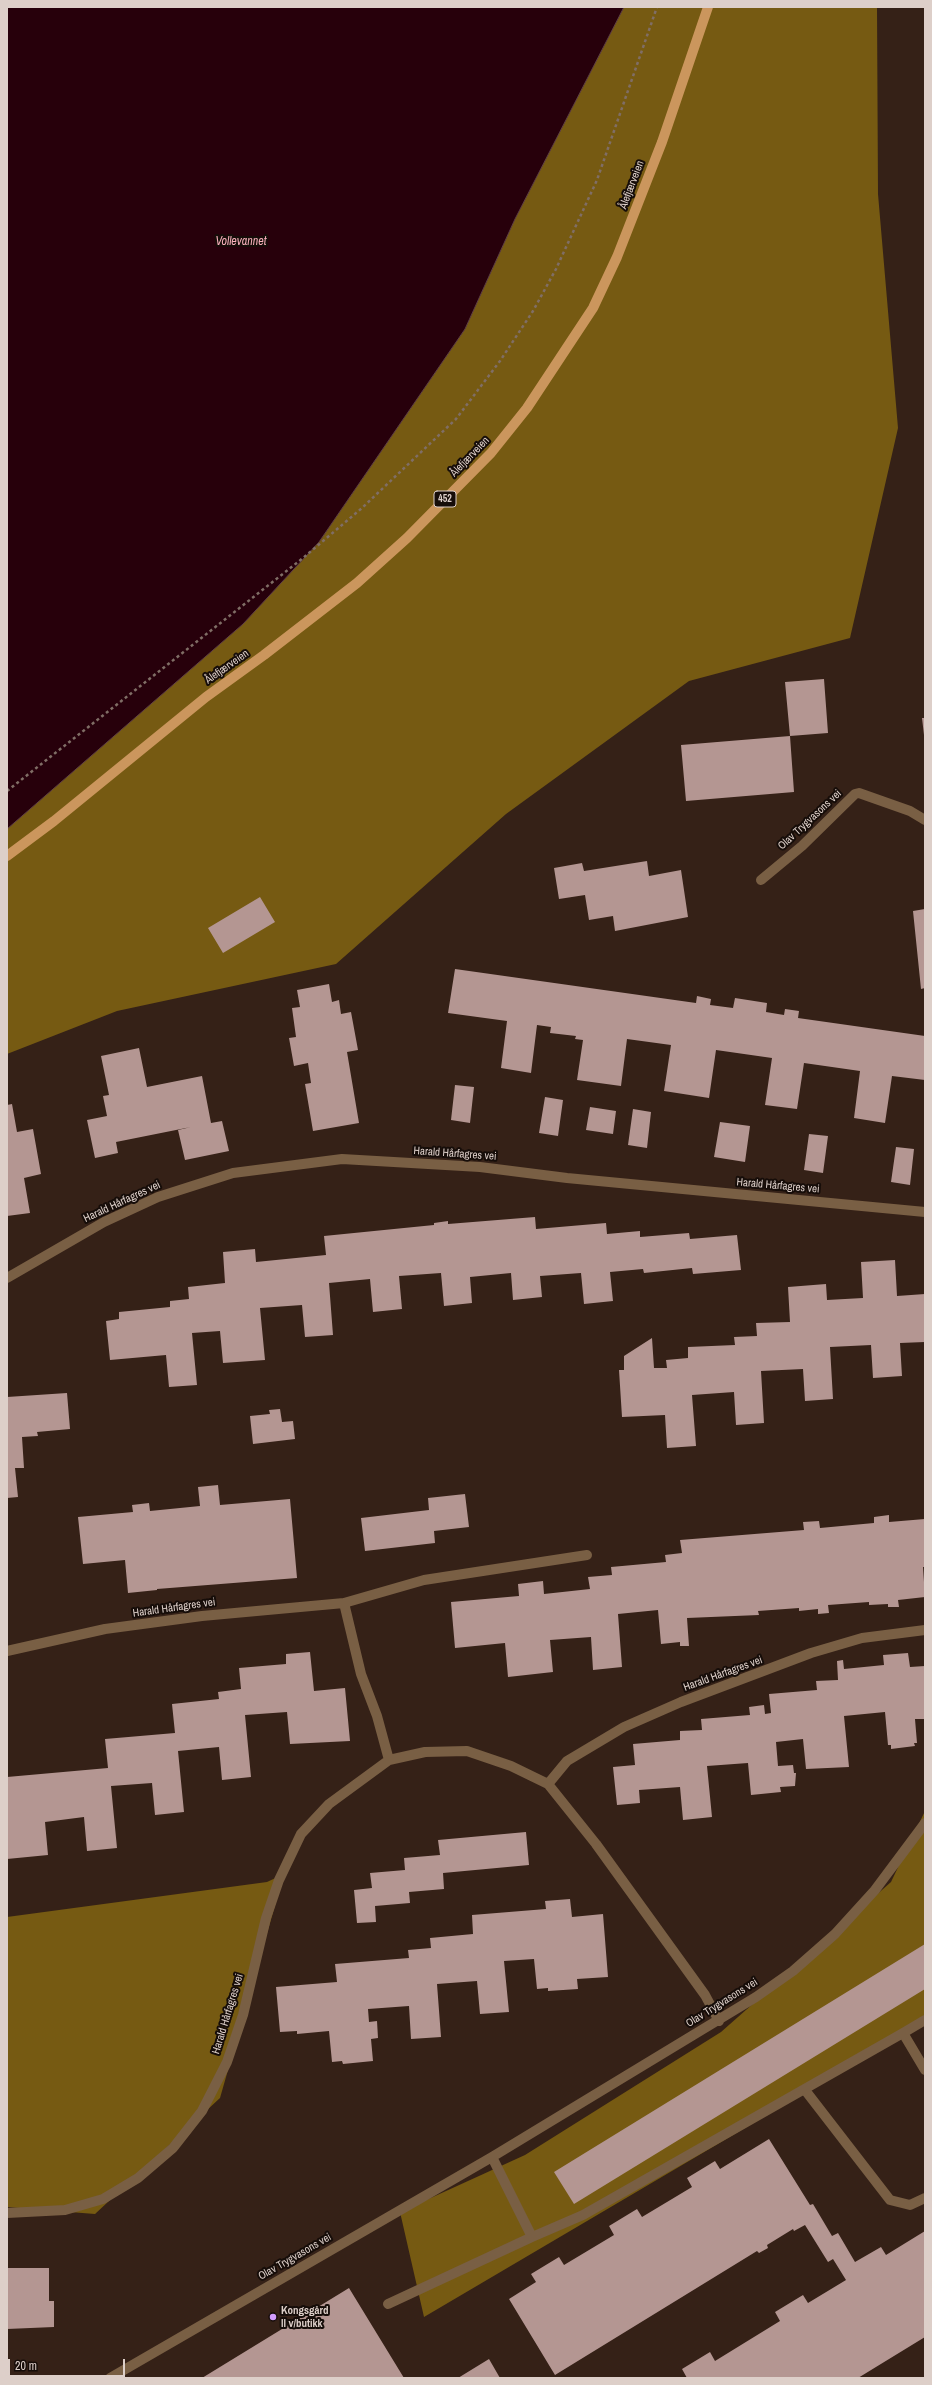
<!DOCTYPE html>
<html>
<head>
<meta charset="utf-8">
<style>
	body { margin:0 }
	#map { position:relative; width:932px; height:2385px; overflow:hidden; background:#352117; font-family:"Archivo Narrow",sans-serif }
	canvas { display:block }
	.frame { position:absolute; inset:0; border:8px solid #ddcfc9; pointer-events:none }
	.scale { position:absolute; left:8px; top:2359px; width:117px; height:18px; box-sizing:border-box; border:2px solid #ddcfc9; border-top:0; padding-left:5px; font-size:12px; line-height:14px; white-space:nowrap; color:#ddcfc9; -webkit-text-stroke:3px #160d09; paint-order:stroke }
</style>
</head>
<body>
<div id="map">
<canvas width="932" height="2385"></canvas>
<div class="frame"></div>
<div class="scale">20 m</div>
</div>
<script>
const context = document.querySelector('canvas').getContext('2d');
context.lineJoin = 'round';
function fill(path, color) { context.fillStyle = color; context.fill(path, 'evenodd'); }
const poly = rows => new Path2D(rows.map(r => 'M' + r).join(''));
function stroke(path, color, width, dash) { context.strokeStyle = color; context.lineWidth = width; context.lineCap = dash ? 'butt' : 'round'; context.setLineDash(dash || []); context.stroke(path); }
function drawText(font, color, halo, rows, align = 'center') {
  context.font = font + ' "Archivo Narrow",sans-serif'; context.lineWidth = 4; context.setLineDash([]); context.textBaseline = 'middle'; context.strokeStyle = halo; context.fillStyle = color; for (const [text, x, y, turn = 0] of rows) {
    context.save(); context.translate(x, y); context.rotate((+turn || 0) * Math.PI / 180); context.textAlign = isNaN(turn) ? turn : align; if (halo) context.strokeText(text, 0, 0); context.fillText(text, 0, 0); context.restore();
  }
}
fill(poly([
	[624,7,877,7,878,194,898,428,850,638,689,681,506,814,336,964,117,1011,7,1054,7,829,243,624,319,542,465,329,515,219],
	[925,1811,925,2022,424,2317,400,2212,525,2155,721,2032,891,1882],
	[284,1874,220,2098,95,2214,7,2207,7,1917,267,1882]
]), '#765a12');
const water = poly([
	[7,7,624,7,515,219,465,329,319,542,243,624,7,829,7,7]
]);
fill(water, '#27000b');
stroke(water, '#5e3e44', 1);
fill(poly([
	[824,679,828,733,790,736,785,682],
	[922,718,925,718,925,735,924,735],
	[790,736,794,792,686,801,681,745],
	[647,861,649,876,681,870,688,917,615,931,613,916,589,920,585,895,559,899,554,868,582,863,584,871],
	[260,897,275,922,223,953,208,928],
	[925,909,925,988,921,989,913,911],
	[455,969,696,1003,697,996,711,999,710,1005,733,1008,735,998,767,1003,766,1012,784,1015,785,1009,799,1011,798,1018,925,1036,925,1080,892,1076,885,1123,854,1118,860,1071,804,1063,797,1109,765,1105,772,1058,716,1050,709,1098,664,1091,671,1045,627,1039,621,1086,577,1080,583,1040,575,1039,576,1036,550,1033,551,1027,537,1025,531,1073,501,1068,507,1021,448,1013],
	[329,984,332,1002,339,1000,341,1014,351,1012,358,1050,347,1052,359,1123,313,1131,305,1084,311,1083,308,1063,294,1066,289,1038,296,1037,292,1008,300,1007,297,990],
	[139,1048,147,1087,202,1076,211,1123,222,1121,229,1151,185,1160,178,1130,191,1127,116,1142,118,1153,95,1158,87,1120,107,1116,103,1096,109,1095,101,1056],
	[455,1085,474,1087,470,1123,451,1120],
	[545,1097,563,1100,558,1136,539,1133],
	[12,1104,17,1132,33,1129,41,1174,24,1178,30,1213,7,1216,7,1105],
	[590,1107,616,1111,613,1134,586,1130],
	[633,1109,651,1112,647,1148,628,1145],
	[720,1122,750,1126,745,1162,714,1157],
	[809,1134,828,1136,823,1173,804,1170],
	[896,1147,914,1149,910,1185,891,1182],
	[535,1217,536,1229,606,1223,607,1234,640,1231,640,1237,689,1233,690,1239,737,1235,741,1270,693,1274,692,1268,644,1273,643,1269,610,1272,613,1301,584,1304,581,1273,540,1276,542,1297,513,1300,511,1273,470,1277,472,1303,444,1306,441,1273,399,1276,402,1309,373,1312,370,1279,329,1283,333,1335,305,1337,302,1305,260,1308,265,1360,223,1363,220,1331,192,1333,197,1385,169,1387,166,1355,110,1360,106,1321,119,1319,119,1312,170,1307,170,1301,189,1299,188,1287,225,1283,223,1252,255,1249,256,1262,326,1255,324,1236,434,1225,434,1223,448,1221,448,1224],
	[895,1260,897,1296,925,1294,925,1342,900,1343,902,1376,873,1378,871,1345,830,1347,833,1399,805,1401,803,1369,761,1371,764,1423,736,1425,734,1392,692,1395,696,1446,667,1448,665,1415,622,1417,619,1370,624,1370,624,1356,652,1338,654,1368,667,1368,666,1360,688,1358,688,1347,735,1345,734,1337,757,1336,756,1323,790,1322,788,1287,826,1284,827,1300,863,1298,861,1262],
	[67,1393,70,1429,37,1432,38,1436,22,1437,24,1468,15,1468,18,1497,7,1498,7,1397],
	[280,1409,282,1422,293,1421,295,1439,253,1444,250,1416,270,1414,269,1410],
	[218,1485,220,1505,290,1499,297,1578,157,1589,157,1590,128,1593,125,1560,83,1564,78,1517,133,1512,132,1505,149,1503,150,1511,200,1506,198,1487],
	[465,1494,469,1527,434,1531,435,1543,365,1551,361,1518,429,1510,428,1498],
	[889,1515,889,1522,925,1519,925,1567,923,1567,925,1597,898,1600,899,1607,888,1607,888,1604,869,1605,869,1602,828,1605,829,1613,818,1614,818,1609,799,1611,799,1608,758,1611,759,1615,687,1618,689,1646,680,1646,680,1642,661,1644,658,1610,618,1614,622,1667,593,1670,591,1637,550,1640,553,1672,508,1677,505,1643,455,1648,451,1602,519,1596,518,1584,543,1581,544,1594,590,1589,588,1577,612,1575,611,1567,666,1562,665,1555,682,1553,680,1540,804,1530,803,1522,819,1521,820,1528,874,1523,874,1517],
	[310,1652,314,1691,345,1688,350,1741,290,1744,287,1712,245,1715,251,1777,222,1780,219,1747,178,1751,184,1812,155,1815,152,1783,111,1786,117,1848,87,1851,84,1817,45,1822,48,1855,7,1859,7,1777,108,1768,105,1739,175,1733,172,1704,219,1699,218,1692,241,1689,239,1668,286,1664,286,1654],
	[908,1653,910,1667,925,1666,925,1719,915,1719,917,1743,914,1743,915,1746,891,1749,891,1745,888,1745,885,1712,844,1716,849,1767,806,1769,803,1739,776,1742,778,1766,793,1765,794,1773,796,1773,795,1786,780,1787,781,1792,751,1795,748,1763,707,1766,712,1817,683,1820,680,1787,639,1790,640,1803,617,1805,613,1767,635,1765,633,1744,680,1740,680,1731,702,1730,701,1719,750,1715,749,1707,764,1705,765,1714,771,1713,769,1694,817,1690,816,1681,838,1680,837,1661,843,1660,844,1669,884,1665,883,1655],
	[526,1832,529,1865,443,1873,444,1889,409,1892,410,1903,375,1906,376,1922,357,1923,354,1890,372,1888,370,1873,405,1870,404,1858,440,1855,438,1840],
	[570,1899,572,1917,603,1914,608,1977,577,1979,578,1989,548,1991,548,1988,537,1989,534,1959,504,1961,509,2012,480,2014,477,1981,437,1984,441,2037,411,2039,409,2006,368,2009,369,2022,377,2021,378,2038,371,2039,373,2061,343,2064,342,2061,332,2062,329,2031,297,2034,297,2031,280,2032,276,1987,337,1982,335,1964,409,1958,408,1950,431,1948,430,1938,473,1934,472,1915,546,1909,545,1901],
	[925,1944,925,1989,574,2204,554,2172],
	[769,2139,810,2205,813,2204,832,2236,838,2233,855,2262,881,2247,886,2255,925,2231,925,2337,858,2378,687,2378,682,2369,710,2352,715,2361,780,2321,775,2312,803,2295,808,2303,846,2280,833,2259,828,2262,805,2225,794,2231,793,2229,767,2245,768,2248,759,2253,757,2251,555,2375,509,2299,536,2282,531,2274,559,2257,564,2265,614,2235,609,2226,637,2209,642,2217,692,2187,687,2178,715,2161,720,2169],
	[7,2268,49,2268,49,2301,54,2301,54,2327,7,2329],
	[349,2288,404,2378,202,2378],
	[489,2359,500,2378,458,2378]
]), '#b49692');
stroke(poly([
	[7,791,303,558,362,508,456,419,500,361,533,311,556,269,597,180,657,7]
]), '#806e66', 2.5, [3, 3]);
stroke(poly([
	[761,880,802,846,855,794,859,793,910,811,925,820],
	[7,1278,104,1222,158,1197,233,1173,342,1159,480,1167,567,1178,925,1212],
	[344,1603,361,1674,377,1716,389,1760],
	[7,1651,105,1629,202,1616,344,1603,424,1580,587,1555],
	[548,1784,567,1761,624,1727,681,1702,811,1653,862,1638,925,1630],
	[903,2033,925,2020],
	[805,2090,890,2200,910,2205,925,2198],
	[7,2213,65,2210,103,2199,138,2178,173,2148,202,2111,227,2062,243,2015,266,1918,279,1880,301,1834,329,1804,389,1760,425,1752,467,1751,511,1766,548,1784,596,1844,705,1995,719,2021],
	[532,2237,583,2215,903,2033,925,2070],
	[388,2304,532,2237,492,2157],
	[110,2378,492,2157,756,1997,793,1971,835,1934,875,1890,925,1823]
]), '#795f44', 10);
stroke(poly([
	[7,856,54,821,206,697,264,655,357,583,407,538,491,453,527,408,593,308,617,257,662,142,708,7]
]), '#cb965d', 10);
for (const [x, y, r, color] of [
	[273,2317,4,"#d39cfd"]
]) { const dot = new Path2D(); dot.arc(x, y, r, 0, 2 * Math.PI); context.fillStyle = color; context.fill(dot); stroke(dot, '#160d09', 1.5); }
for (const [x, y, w] of [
	[445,499,22]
]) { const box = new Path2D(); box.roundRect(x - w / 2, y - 8, w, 16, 3); context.fillStyle = '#160d09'; context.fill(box); stroke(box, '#ddcfc9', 1); }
drawText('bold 10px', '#ddcfc9', null, [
	["452",445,499]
]);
drawText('11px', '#ddcfc9', '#160d09', [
	["Ålefjærveien",632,185,-69],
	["Ålefjærveien",470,457,-46],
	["Ålefjærveien",227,667,-35],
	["Olav Trygvasons vei",810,820,-43],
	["Harald Hårfagres vei",455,1154,4],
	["Harald Hårfagres vei",778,1186,5],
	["Harald Hårfagres vei",122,1202,-25],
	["Harald Hårfagres vei",174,1608,-8],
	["Harald Hårfagres vei",723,1674,-20],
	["Olav Trygvasons vei",722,2003,-32],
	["Harald Hårfagres vei",228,2014,-73],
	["Olav Trygvasons vei",295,2257,-30]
]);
drawText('bold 11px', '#ddcfc9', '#160d09', [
	["Kongsgård",281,2311],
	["ll v/butikk",281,2324]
], 'left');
drawText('italic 12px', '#f9b0bc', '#160d09', [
	["Vollevannet",241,242]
]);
</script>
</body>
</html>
